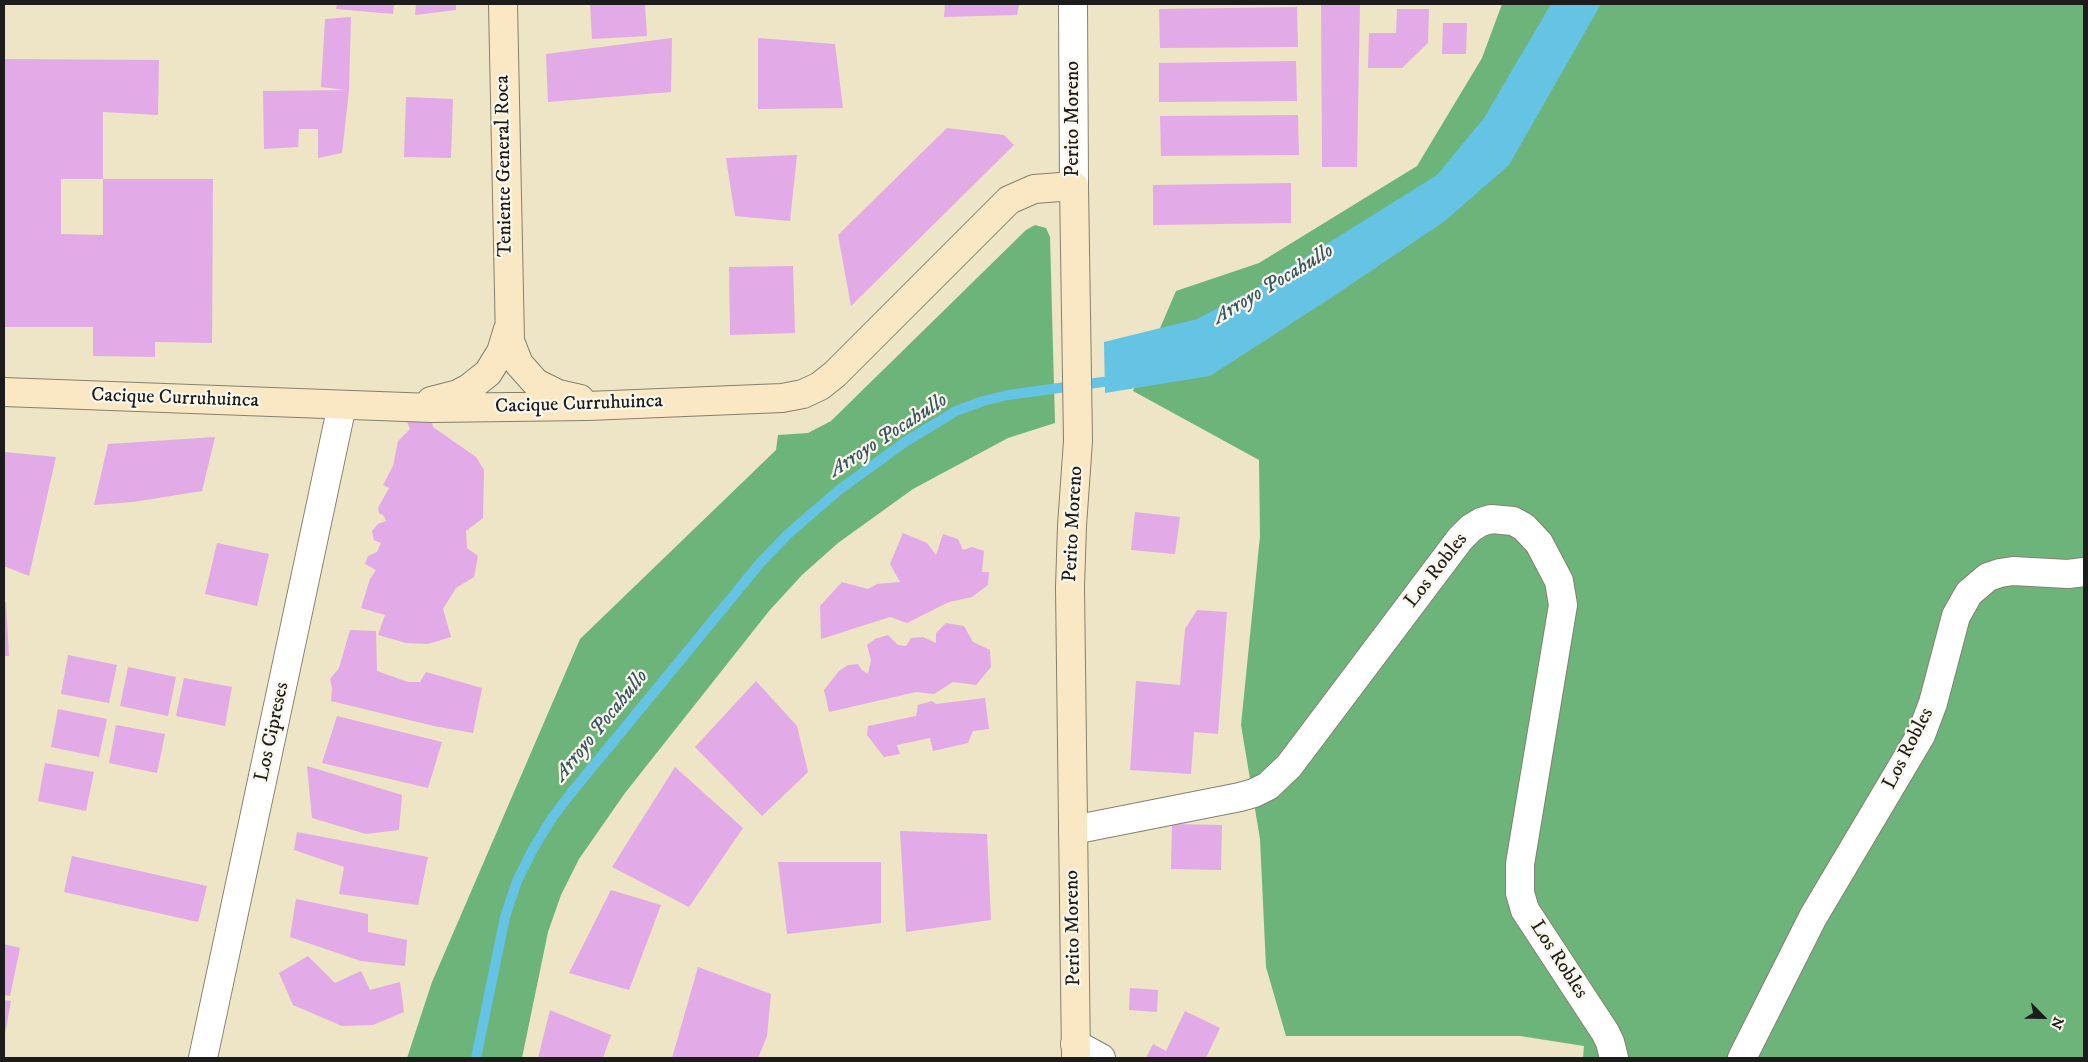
<!DOCTYPE html>
<html>
<head>
<meta charset="utf-8">
<style>
	body { margin:0 }
	#map { position:relative; width:2088px; height:1062px; overflow:hidden; background:#ede5c5; font-family:"IM FELL DW Pica",serif }
	canvas { display:block }
	.frame { position:absolute; inset:0; border:5px solid #1c1c1c; pointer-events:none }
	.north { position:absolute; left:2018px; top:992px; width:50px; height:50px; -webkit-text-stroke:4px #fbf7ec; paint-order:stroke; rotate:113deg; font-size:14px; font-weight:700; line-height:20px; text-align:center; color:#1c1c1c }
	.north::after { content:''; display:block; margin:auto; width:18px; height:22px; background:#1c1c1c; clip-path:polygon(50% 0,100% 100%,50% 72%,0 100%) }
</style>
</head>
<body>
<div id="map">
<canvas width="2088" height="1062"></canvas>
<div class="frame"></div>
<div class="north">N</div>
</div>
<script>
const context = document.querySelector('canvas').getContext('2d');
context.lineJoin = 'round';
function fill(path, color) { context.fillStyle = color; context.fill(path, 'evenodd'); }
const poly = rows => new Path2D(rows.map(r => 'M' + r).join(''));
function stroke(path, color, width, dash) { context.strokeStyle = color; context.lineWidth = width; context.lineCap = dash ? 'butt' : 'round'; context.setLineDash(dash || []); context.stroke(path); }
function drawText(font, color, halo, rows, align = 'center') {
  context.font = font + ' "IM FELL DW Pica",serif'; context.lineWidth = 4.5; context.setLineDash([]); context.textBaseline = 'middle'; context.strokeStyle = halo; context.fillStyle = color; for (const [text, x, y, turn = 0] of rows) {
    context.save(); context.translate(x, y); context.rotate((+turn || 0) * Math.PI / 180); context.textAlign = isNaN(turn) ? turn : align; if (halo) context.strokeText(text, 0, 0); context.fillText(text, 0, 0); context.restore();
  }
}
fill(poly([
	[1502,4,2084,4,2084,1058,1583,1058,1584,1046,1520,1036,1286,1036,1266,967,1260,839,1241,725,1260,536,1259,460,1133,391,1176,291,1259,263,1417,166,1482,58],
	[1035,225,1046,228,1050,237,1055,423,1008,438,913,489,838,543,802,575,769,611,625,793,579,859,561,895,548,932,522,1058,407,1058,432,982,580,639,776,450,778,435,808,433,831,421,1026,230]
]), '#6db47a');
fill(poly([
	[1551,4,1601,4,1509,165,1445,221,1334,296,1210,376,1105,393,1104,342,1197,319,1256,288,1437,175,1484,118]
]), '#65c3e3');
stroke(poly([
	[476,1058,505,917,517,881,533,849,552,818,571,793,761,562,788,534,839,490,905,442,956,411,983,401,1008,395,1117,380]
]), '#65c3e3', 10);
fill(poly([
	[337,4,394,4,393,14,336,9],
	[416,4,456,4,456,10,415,15],
	[590,4,645,4,647,36,592,39],
	[945,4,1019,4,1017,15,944,17],
	[1321,4,1360,4,1357,167,1322,167],
	[1297,7,1298,47,1160,48,1159,9],
	[1397,9,1429,9,1428,43,1402,68,1368,68,1369,33,1396,33],
	[351,17,349,90,342,153,318,158,318,129,299,129,298,147,264,149,263,91,346,90,321,87,325,19],
	[1443,23,1467,23,1466,54,1442,54],
	[672,38,671,92,548,102,546,54],
	[758,38,835,44,843,108,758,109],
	[4,59,159,60,158,115,103,112,103,179,61,179,61,234,103,235,103,179,213,179,212,343,155,342,155,357,93,356,93,327,4,327],
	[1296,61,1297,101,1159,102,1159,63],
	[406,97,453,99,451,158,404,157],
	[1298,115,1299,155,1161,156,1160,116],
	[947,128,1004,135,1014,145,851,306,838,235],
	[797,155,790,221,735,216,726,158],
	[1291,183,1291,223,1153,225,1153,185],
	[793,266,795,333,730,335,729,267],
	[428,411,433,427,476,457,484,470,483,518,466,531,467,548,478,556,474,577,456,588,443,609,451,637,428,644,406,643,378,635,385,615,361,608,370,579,376,570,365,564,368,556,377,552,381,543,374,540,372,531,378,524,386,521,384,516,379,513,378,508,389,488,383,485,393,466,398,441,410,429,406,419],
	[215,437,202,491,133,502,94,505,108,444],
	[4,452,56,457,29,576,4,566],
	[1135,512,1180,517,1175,554,1131,550],
	[903,533,927,543,936,555,943,534,958,539,963,550,972,547,984,551,982,572,989,572,988,585,972,597,949,602,907,623,890,617,821,639,820,606,842,582,868,589,877,584,900,582,890,564],
	[217,543,269,554,257,606,205,594],
	[4,602,6,602,9,656,4,656],
	[1197,610,1227,612,1218,734,1194,732,1191,774,1130,770,1136,681,1180,685,1185,629],
	[946,623,964,626,973,642,990,650,991,667,976,685,953,682,934,694,916,692,829,712,824,690,839,671,848,665,858,664,862,670,868,674,871,660,867,645,875,639,888,635,898,645,906,646,911,638,923,637,936,643,936,633],
	[350,630,376,631,377,671,408,682,420,682,426,672,482,688,473,733,434,726,331,701,332,689,330,679,339,668],
	[68,655,117,665,109,703,61,694],
	[128,667,176,677,168,716,120,706],
	[184,678,232,687,225,726,176,716],
	[756,681,797,726,808,772,762,816,695,747],
	[985,698,989,729,973,731,968,743,933,751,930,738,897,745,900,754,884,757,867,735,868,726,916,716,918,705,932,701,936,704],
	[58,709,107,719,99,757,51,747],
	[337,716,442,742,428,788,322,763],
	[116,725,165,734,157,773,109,763],
	[45,763,94,772,86,811,38,801],
	[307,766,402,795,399,830,366,834,312,818],
	[675,767,743,828,689,907,612,867],
	[1172,824,1222,825,1221,870,1171,869],
	[900,831,987,834,991,920,906,932],
	[297,832,428,857,418,905,339,894,344,867,294,850],
	[72,856,207,886,198,922,64,892],
	[778,862,881,862,881,923,787,934],
	[611,890,661,905,629,990,569,973],
	[296,899,368,914,368,932,407,940,405,966,361,961,290,937],
	[4,944,20,948,10,996,4,995],
	[308,956,335,983,361,971,370,990,400,982,404,1012,373,1025,342,1026,293,1005,279,973],
	[698,967,771,994,767,1036,758,1058,672,1058],
	[1130,988,1158,990,1157,1012,1129,1010],
	[4,1000,11,1001,5,1034,4,1034],
	[550,1010,611,1035,603,1058,538,1058],
	[1185,1011,1220,1028,1206,1058,1146,1058,1153,1044,1166,1051]
]), '#e2aae6');
const street = poly([
	[1073,4,1074,186],
	[1073,830,1240,797,1254,793,1268,786,1289,766,1460,539,1471,528,1481,522,1491,519,1513,521,1524,527,1539,543,1559,581,1563,605,1520,864,1520,893,1525,910,1605,1032,1610,1042,1614,1058],
	[1075,1044,1101,1058],
	[203,1058,342,405],
	[1742,1058,1813,917,1921,735,1933,703,1956,616,1969,593,1988,577,2000,573,2013,571,2068,574,2084,572]
]);
const secondary = poly([
	[503,4,510,341,519,364,536,383,558,394,580,399],
	[4,392,432,408,588,406,782,398,803,394,820,386,835,374,1009,200,1034,189,1074,186,1078,441,1072,526,1070,587,1076,1058],
	[431,401,458,394,469,388,488,373,501,352,508,329]
]);
stroke(street, '#848070', 30);
stroke(secondary, '#848070', 30);
stroke(street, '#fff', 28);
stroke(secondary, '#fae7c3', 28);
drawText('20px', '#1c1c1c', '#fbf7ec', [
	["Perito Moreno",1074,119,-90],
	["Teniente General Roca",505,166,-91],
	["Cacique Curruhuinca",175,399,2],
	["Cacique Curruhuinca",579,405,-2],
	["Perito Moreno",1074,524,-87],
	["Los Robles",1437,571,-52],
	["Los Cipreses",273,732,-78],
	["Los Robles",1909,749,-63],
	["Perito Moreno",1074,928,-91],
	["Los Robles",1558,960,57]
]);
drawText('italic 21px', '#365662', '#fbf7ec', [
	["Arroyo Pocahullo",1274,285,-31],
	["Arroyo Pocahullo",889,436,-33],
	["Arroyo Pocahullo",602,726,-51]
]);
</script>
</body>
</html>
